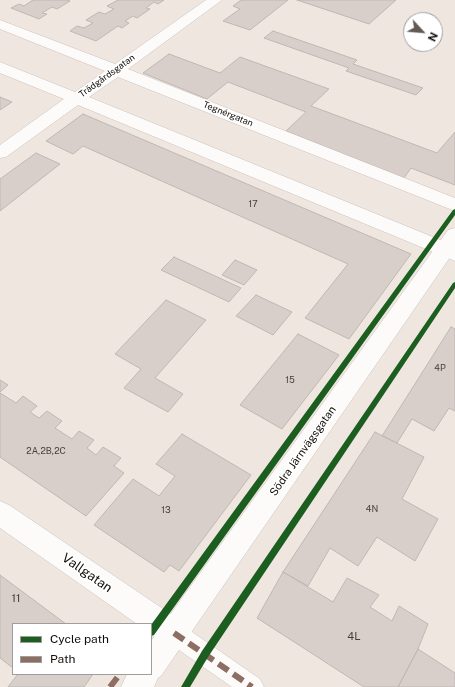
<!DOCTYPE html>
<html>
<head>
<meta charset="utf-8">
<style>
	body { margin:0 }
	#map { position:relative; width:455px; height:687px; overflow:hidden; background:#f0e6e0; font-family:"Public Sans",sans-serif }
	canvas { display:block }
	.legend { position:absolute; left:12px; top:623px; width:140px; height:52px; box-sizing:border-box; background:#fff; border:1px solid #a09e9d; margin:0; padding:5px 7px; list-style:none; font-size:12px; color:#120d09 }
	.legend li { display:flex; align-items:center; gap:8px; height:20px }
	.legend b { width:20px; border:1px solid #a09e9d }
	.north { position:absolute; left:403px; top:12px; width:40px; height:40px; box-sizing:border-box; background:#fff; border:1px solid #a09e9d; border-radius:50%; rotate:116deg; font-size:11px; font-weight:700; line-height:16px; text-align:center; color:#120d09 }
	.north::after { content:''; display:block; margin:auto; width:14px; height:18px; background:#605954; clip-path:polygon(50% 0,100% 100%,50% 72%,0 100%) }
</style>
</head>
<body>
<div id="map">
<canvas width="455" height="687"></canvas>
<ul class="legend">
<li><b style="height:5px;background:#1b5e20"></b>Cycle path</li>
<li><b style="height:5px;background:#8d6e63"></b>Path</li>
</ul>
<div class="north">N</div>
</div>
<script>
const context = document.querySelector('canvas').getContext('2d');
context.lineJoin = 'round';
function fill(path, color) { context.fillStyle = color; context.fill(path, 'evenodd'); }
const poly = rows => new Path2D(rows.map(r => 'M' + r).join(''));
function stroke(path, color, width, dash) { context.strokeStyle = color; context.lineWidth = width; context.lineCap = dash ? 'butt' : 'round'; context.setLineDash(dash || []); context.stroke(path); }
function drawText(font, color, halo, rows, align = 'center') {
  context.font = font + ' "Public Sans",sans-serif'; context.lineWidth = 3; context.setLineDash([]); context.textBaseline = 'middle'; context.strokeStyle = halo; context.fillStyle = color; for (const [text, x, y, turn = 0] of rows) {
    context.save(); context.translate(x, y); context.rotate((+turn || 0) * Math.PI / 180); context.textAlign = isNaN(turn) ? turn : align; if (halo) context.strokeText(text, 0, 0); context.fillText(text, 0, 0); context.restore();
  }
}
const building = poly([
	[32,0,67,0,70,1,57,9,52,7,42,13,47,14,39,19,11,8,19,4,24,6,33,0,32,0],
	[118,0,164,0,158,4,154,2,146,8,150,9,137,18,133,16,125,21,129,23,122,28,118,26,96,41,70,31,77,26,84,28,93,23,86,20,99,12,105,14,114,9,107,6,118,0],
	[241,0,288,0,250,30,223,21,240,9,233,6,241,0],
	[297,0,396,0,369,24,297,0],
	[273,31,357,60,353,64,423,88,416,95,346,71,349,68,264,38,273,31],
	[169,54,220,73,240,57,329,89,311,106,437,153,455,132,455,185,411,168,404,178,286,131,306,112,228,82,207,99,143,73,169,54],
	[0,97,12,102,0,110,0,97],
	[83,114,411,254,349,339,305,318,348,264,83,146,73,154,46,141,83,114],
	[36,153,60,164,0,211,0,179,36,153],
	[174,257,241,288,229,302,161,270,174,257],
	[235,260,257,270,244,285,222,275,235,260],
	[256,295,292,312,273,335,236,316,256,295],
	[166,300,206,320,155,378,183,394,168,412,124,388,141,369,115,354,166,300],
	[451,327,455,329,455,411,449,408,434,431,412,419,397,443,382,436,451,327],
	[298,334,339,355,282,429,240,405,298,334],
	[0,380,8,385,0,392,0,380],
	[0,393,16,403,23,396,37,406,30,412,39,418,47,411,62,421,55,428,72,439,79,431,94,440,87,448,96,455,103,447,121,458,114,466,124,473,86,516,0,457,0,393],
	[375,432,424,457,402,499,438,519,415,561,377,537,358,566,330,548,308,586,283,572,375,432],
	[182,434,251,475,179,571,170,565,164,572,94,525,133,479,159,496,175,476,156,464,182,434],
	[283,572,333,602,347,578,379,595,370,607,392,621,399,606,428,624,418,649,398,687,364,687,257,618,283,572],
	[0,575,66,624,13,624,13,668,0,658,0,575],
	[418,649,455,673,455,687,398,687,418,649],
	[18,674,93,674,84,687,8,687,18,674]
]);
fill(building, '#d8cfcb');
stroke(building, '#beb7b2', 1);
const pedestrian = poly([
	[174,622,182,625,260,679,264,687,232,687,166,641,163,633,166,625,174,622]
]);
const minor = poly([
	[206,0,222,0,128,69,455,198,455,211,118,77,89,97,455,246,455,261,78,105,6,157,0,158,0,145,64,99,0,73,0,62,75,92,105,71,0,29,0,20,115,64,206,0],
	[0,501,9,505,184,623,188,633,184,643,174,647,164,643,151,634,151,624,137,624,0,528,0,501]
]);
const tertiary = poly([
	[455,228,455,250,161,676,158,678,154,687,121,687,127,674,151,674,151,641,448,230,455,228]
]);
stroke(pedestrian, '#c9c1bc', 1);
stroke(minor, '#c9c1bc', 1);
stroke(tertiary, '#c9c1bc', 1);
fill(pedestrian, '#fdfbfa');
fill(minor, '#fdfbfa');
fill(tertiary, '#fdfbfa');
stroke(poly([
	[174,633,252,687],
	[110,687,120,674]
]), '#8d6e63', 6, [12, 6]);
fill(poly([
	[455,209,455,215,154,635,151,636,151,625,453,210,455,209],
	[455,282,455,288,208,657,190,687,181,687,202,651,453,283,455,282]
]), '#1b5e20');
drawText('9px', '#120d09', '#fff', [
	["Trädgårdsgatan",107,76,-36],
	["Tegnérgatan",228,114,22]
]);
drawText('9px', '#46403c', null, [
	["17",253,204],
	["4P",440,368],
	["15",290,380],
	["2A,2B,2C",46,451],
	["4N",372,509],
	["13",166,510]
]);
drawText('11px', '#120d09', '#fff', [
	["Södra Järnvägsgatan",303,451,-55]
]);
drawText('11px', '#46403c', null, [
	["11",16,599],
	["4L",354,637]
]);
drawText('13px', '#120d09', '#fff', [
	["Vallgatan",87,573,35]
]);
</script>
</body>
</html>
